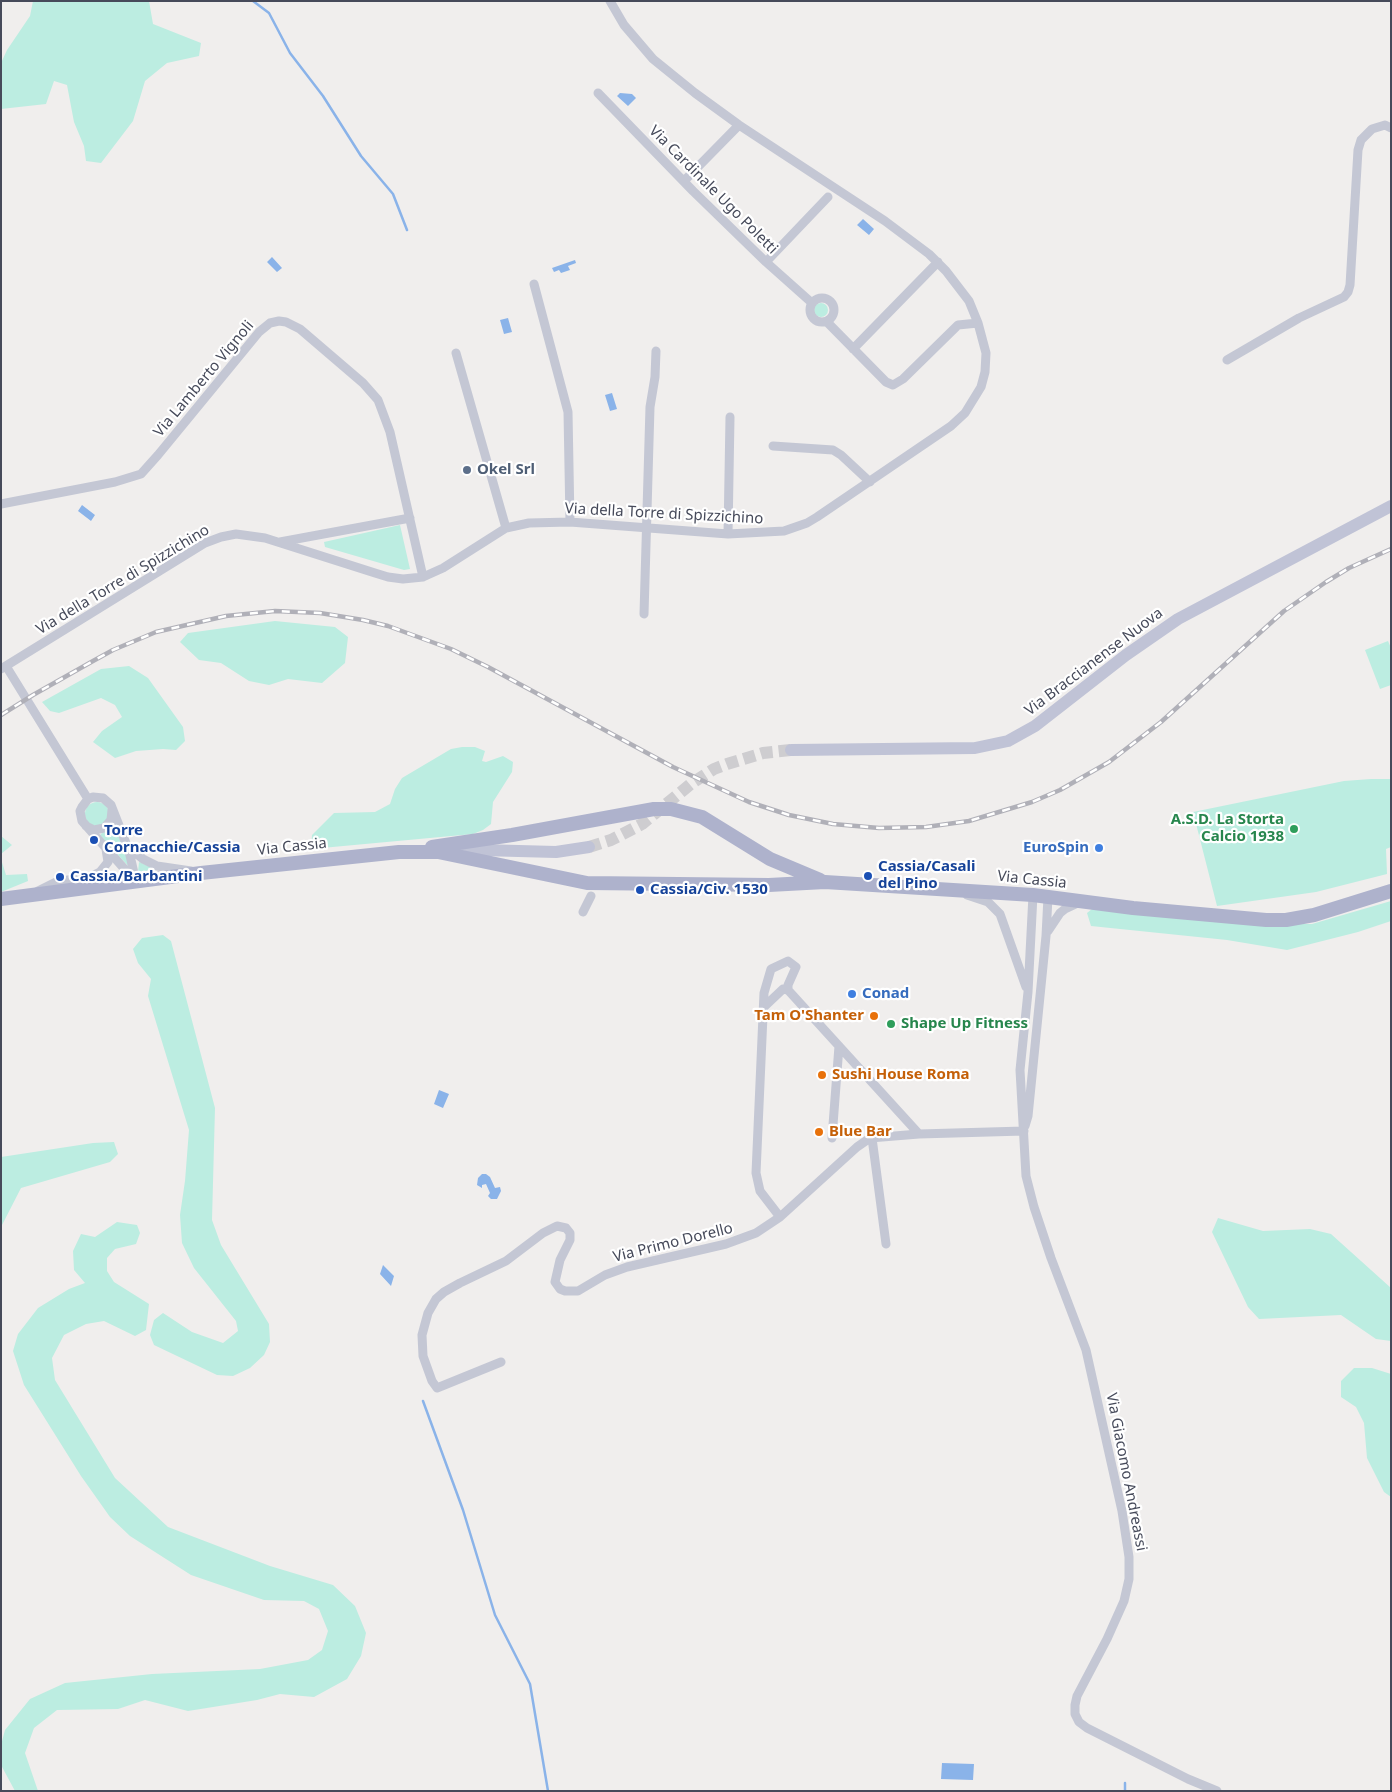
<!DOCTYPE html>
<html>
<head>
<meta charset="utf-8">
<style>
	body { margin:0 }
	#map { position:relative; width:1392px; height:1792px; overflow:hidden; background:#f0eeed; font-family:"Noto Sans",sans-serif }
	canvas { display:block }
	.frame { position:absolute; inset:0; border:2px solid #464a5a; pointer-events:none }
</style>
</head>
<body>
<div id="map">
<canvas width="1392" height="1792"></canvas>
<div class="frame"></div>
</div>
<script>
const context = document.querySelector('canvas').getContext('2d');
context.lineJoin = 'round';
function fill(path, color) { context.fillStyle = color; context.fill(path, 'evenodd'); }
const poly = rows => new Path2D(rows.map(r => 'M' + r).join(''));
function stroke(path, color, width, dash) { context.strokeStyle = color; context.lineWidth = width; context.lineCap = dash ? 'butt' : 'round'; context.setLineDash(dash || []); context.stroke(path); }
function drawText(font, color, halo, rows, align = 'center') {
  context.font = font + ' "Noto Sans",sans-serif'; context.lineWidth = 4.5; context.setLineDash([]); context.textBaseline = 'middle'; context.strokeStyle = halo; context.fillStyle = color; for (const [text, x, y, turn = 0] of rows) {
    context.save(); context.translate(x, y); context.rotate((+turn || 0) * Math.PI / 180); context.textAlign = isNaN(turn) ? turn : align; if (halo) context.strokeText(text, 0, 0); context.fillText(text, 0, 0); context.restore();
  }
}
fill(poly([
	[33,1,149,1,153,24,201,43,199,56,167,63,145,81,133,121,101,163,86,161,84,146,74,122,67,85,54,81,46,104,1,109,1,63,7,50,30,16],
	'814 310a7 7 0 1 1 14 0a7 7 0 1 1-14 0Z',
	[400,525,410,569,404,570,325,547,324,542],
	[275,621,335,627,348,637,345,663,322,683,288,679,269,685,249,681,221,663,199,660,180,642,188,633],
	[1388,641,1391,648,1391,685,1380,689,1365,650],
	[129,666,148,678,183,727,185,741,176,750,163,749,136,751,115,758,93,742,102,731,122,717,115,705,101,698,59,713,50,711,42,702,101,669],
	[462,747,475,747,485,751,482,761,486,762,503,756,513,762,512,772,493,802,491,824,483,830,473,834,311,849,312,835,334,813,375,812,390,804,395,789,402,778,451,749],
	[1371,779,1391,779,1391,847,1386,849,1387,874,1316,892,1217,906,1193,812,1344,781],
	'85 814a12 12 0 1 1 24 0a12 12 0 1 1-24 0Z',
	[113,822,130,864,129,867,100,835],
	[1,836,12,845,1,854],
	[1,859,6,875,27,874,28,881,1,892],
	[139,862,153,868,153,870,138,872],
	[1391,901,1391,921,1358,932,1287,950,1227,940,1091,926,1087,913,1097,905,1286,924,1312,924],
	[163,935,171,941,215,1108,212,1220,221,1245,269,1324,270,1342,264,1355,250,1368,233,1376,217,1375,154,1345,150,1335,154,1320,163,1313,192,1332,223,1343,238,1331,236,1321,194,1268,182,1243,180,1215,185,1181,189,1130,148,996,151,979,138,963,133,949,142,938],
	[114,1142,118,1154,110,1162,21,1188,1,1227,1,1157,93,1143],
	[1218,1218,1263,1231,1310,1229,1331,1234,1391,1288,1391,1341,1376,1339,1341,1315,1259,1319,1248,1307,1212,1232],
	[117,1222,137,1225,140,1233,136,1244,115,1249,107,1258,107,1271,114,1282,149,1304,146,1330,135,1336,104,1321,86,1324,64,1335,52,1358,55,1380,115,1478,168,1527,270,1566,333,1585,355,1606,366,1633,361,1656,347,1679,314,1697,280,1694,257,1700,188,1711,145,1700,118,1709,57,1710,34,1728,25,1753,38,1791,15,1791,1,1765,1,1745,5,1730,30,1699,65,1683,152,1674,260,1669,308,1660,322,1650,328,1631,319,1609,304,1601,264,1600,191,1575,130,1536,110,1517,81,1476,24,1385,13,1351,18,1334,38,1308,69,1289,85,1283,74,1270,73,1251,81,1234,95,1237],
	[1354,1368,1372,1368,1391,1374,1391,1497,1384,1492,1367,1458,1364,1423,1356,1407,1341,1397,1341,1381]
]), '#bcede1');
fill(poly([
	[620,93,632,94,636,98,628,106,617,96],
	[863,219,874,229,869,235,857,225],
	[272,257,282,268,277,272,267,262],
	[575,260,576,263,568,266,570,270,561,273,559,270,554,272,552,268],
	[508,318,512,332,504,334,500,320],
	[612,393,617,409,610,411,605,395],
	[82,505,95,515,91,521,78,511],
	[439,1090,449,1094,443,1108,434,1104],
	[482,1174,486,1174,490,1177,495,1188,500,1187,501,1191,497,1199,491,1199,488,1196,490,1193,486,1184,482,1185,482,1188,477,1185,478,1178],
	[383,1265,394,1276,391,1286,380,1274],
	[942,1763,974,1764,973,1780,941,1779]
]), '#8ab3e9');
stroke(poly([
	[253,1,269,13,290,53,323,96,361,156,393,194,407,230],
	[423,1401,463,1510,495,1615,530,1684,548,1791],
	[1125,1791,1125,1783]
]), '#8ab3e9', 2.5);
stroke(poly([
	[589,847,611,840,642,824,692,783,714,769,727,764,763,753,791,750]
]), '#cecdd0', 12, [12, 6]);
stroke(poly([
	[598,93,693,191,766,262,812,303],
	[684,181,739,125],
	[766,262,828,197],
	[534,284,568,412,570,522],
	'810 310a12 12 0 1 1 24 0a12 12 0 1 1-24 0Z',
	[827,322,886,382,893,385,903,379,958,325,978,323],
	[853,349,938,262],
	[456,353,506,528],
	[1227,360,1299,318,1344,297,1348,292,1350,285,1358,150,1361,140,1372,129,1385,125,1391,128],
	[773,446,833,450,841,455,870,482],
	[1,504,115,482,141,474,158,455,259,332,270,323,279,321,286,322,300,329,363,383,378,400,390,432,423,577],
	[728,534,730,417],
	[280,542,410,518],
	[644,614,650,407,655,377,656,351],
	[6,666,88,799],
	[1,669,205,543,221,537,236,534,265,538,375,573,388,577,403,579,423,577,443,568,506,528,529,523,570,522,728,534,784,531,807,523,817,517,951,426,965,413,981,387,985,372,986,353,978,323,969,301,946,271,929,254,885,221,739,125,695,93,653,59,624,25,610,1],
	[93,797,103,798,111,805,129,851,136,882,82,821,80,811,82,807,88,799,93,797],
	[86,826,94,830,104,828,111,820,112,810],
	[128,847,143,859,157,866,191,871],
	[38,891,56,882,92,876,100,872,108,862,106,849],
	[967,895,988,902,1000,914,1026,987],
	[1033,895,1028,992,1020,1070,1026,1176,1034,1207,1051,1258,1086,1350,1122,1511,1129,1557,1129,1579,1124,1601,1107,1639,1077,1696,1075,1705,1075,1714,1079,1722,1087,1728,1188,1779,1217,1791],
	[583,912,591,896],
	[1048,931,1060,913,1065,909,1080,902],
	[765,1006,783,989,788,990],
	[1025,1126,1028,1116,1046,936,1048,897],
	[832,1138,839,1046],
	[872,1138,886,1244],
	[780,1217,760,1191,756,1173,764,993,771,969,788,961,796,967,788,985,788,990,919,1134],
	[501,1362,437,1388,432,1381,423,1356,422,1335,428,1313,436,1299,444,1292,460,1283,506,1261,543,1233,557,1226,566,1228,570,1233,570,1240,560,1260,555,1282,560,1289,565,1291,578,1291,605,1275,627,1267,726,1244,756,1233,780,1217,857,1147,870,1138,919,1134,1024,1131]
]), '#c4c7d4', 9);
stroke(poly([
	[791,750,975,748,1008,741,1035,726,1126,655,1178,619,1391,506],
	[450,851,481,850,556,852,589,847]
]), '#c0c3d6', 12);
stroke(poly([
	[432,847,512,835,654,809,671,809,702,817,770,859,820,880],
	[1,899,201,873,399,852,438,852,587,883,769,885,825,882,1033,895,1133,908,1266,920,1286,920,1314,915,1391,891]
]), '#aeb2cc', 14);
const rail = poly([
	[1,715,33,695,93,661,113,650,156,632,226,616,275,611,320,613,363,620,388,626,451,649,488,667,673,767,749,802,789,815,833,824,879,828,926,827,969,821,1032,802,1060,790,1109,762,1161,722,1284,611,1326,582,1349,568,1391,549]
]);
stroke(rail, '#b0b0b8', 4.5);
stroke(rail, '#fff', 2.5, [8]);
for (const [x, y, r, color] of [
	[467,470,5,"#5c6f8a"],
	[1294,829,5,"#2e9e5b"],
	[94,840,5,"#1a4fb4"],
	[1099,848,5,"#3f7fe0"],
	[868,876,5,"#1a4fb4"],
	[60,877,5,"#1a4fb4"],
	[640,890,5,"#1a4fb4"],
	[852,994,5,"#3f7fe0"],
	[874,1016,5,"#e8710a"],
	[891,1024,5,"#2e9e5b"],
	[822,1075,5,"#e8710a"],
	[819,1132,5,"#e8710a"]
]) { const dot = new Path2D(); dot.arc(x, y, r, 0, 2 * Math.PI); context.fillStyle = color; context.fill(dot); stroke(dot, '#fff', 2); }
drawText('15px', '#464a5a', '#fff', [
	["Via Cardinale Ugo Poletti",713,190,45],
	["Via Lamberto Vignoli",204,379,-50],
	["Via della Torre di Spizzichino",664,514,3],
	["Via della Torre di Spizzichino",123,580,-31],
	["Via Braccianense Nuova",1094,662,-37],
	["Via Cassia",292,847,-6],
	["Via Cassia",1032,880,6],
	["Via Primo Dorello",673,1243,-14],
	["Via Giacomo Andreassi",1126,1472,79]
]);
drawText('bold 15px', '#4e5e75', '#fff', [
	["Okel Srl",477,470]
], 'left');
drawText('bold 15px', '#27864d', '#fff', [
	["A.S.D. La Storta",1284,820],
	["Calcio 1938",1284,837],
	["Shape Up Fitness",901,1024,"left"]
], 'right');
drawText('bold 15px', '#164399', '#fff', [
	["Torre",104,831],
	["Cornacchie/Cassia",104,848],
	["Cassia/Casali",878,867],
	["del Pino",878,884],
	["Cassia/Barbantini",70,877],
	["Cassia/Civ. 1530",650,890]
], 'left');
drawText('bold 15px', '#366cbe', '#fff', [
	["EuroSpin",1089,848],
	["Conad",862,994,"left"]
], 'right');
drawText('bold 15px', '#c56008', '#fff', [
	["Tam O'Shanter",864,1016,"right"],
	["Sushi House Roma",832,1075],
	["Blue Bar",829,1132]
], 'left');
</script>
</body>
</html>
